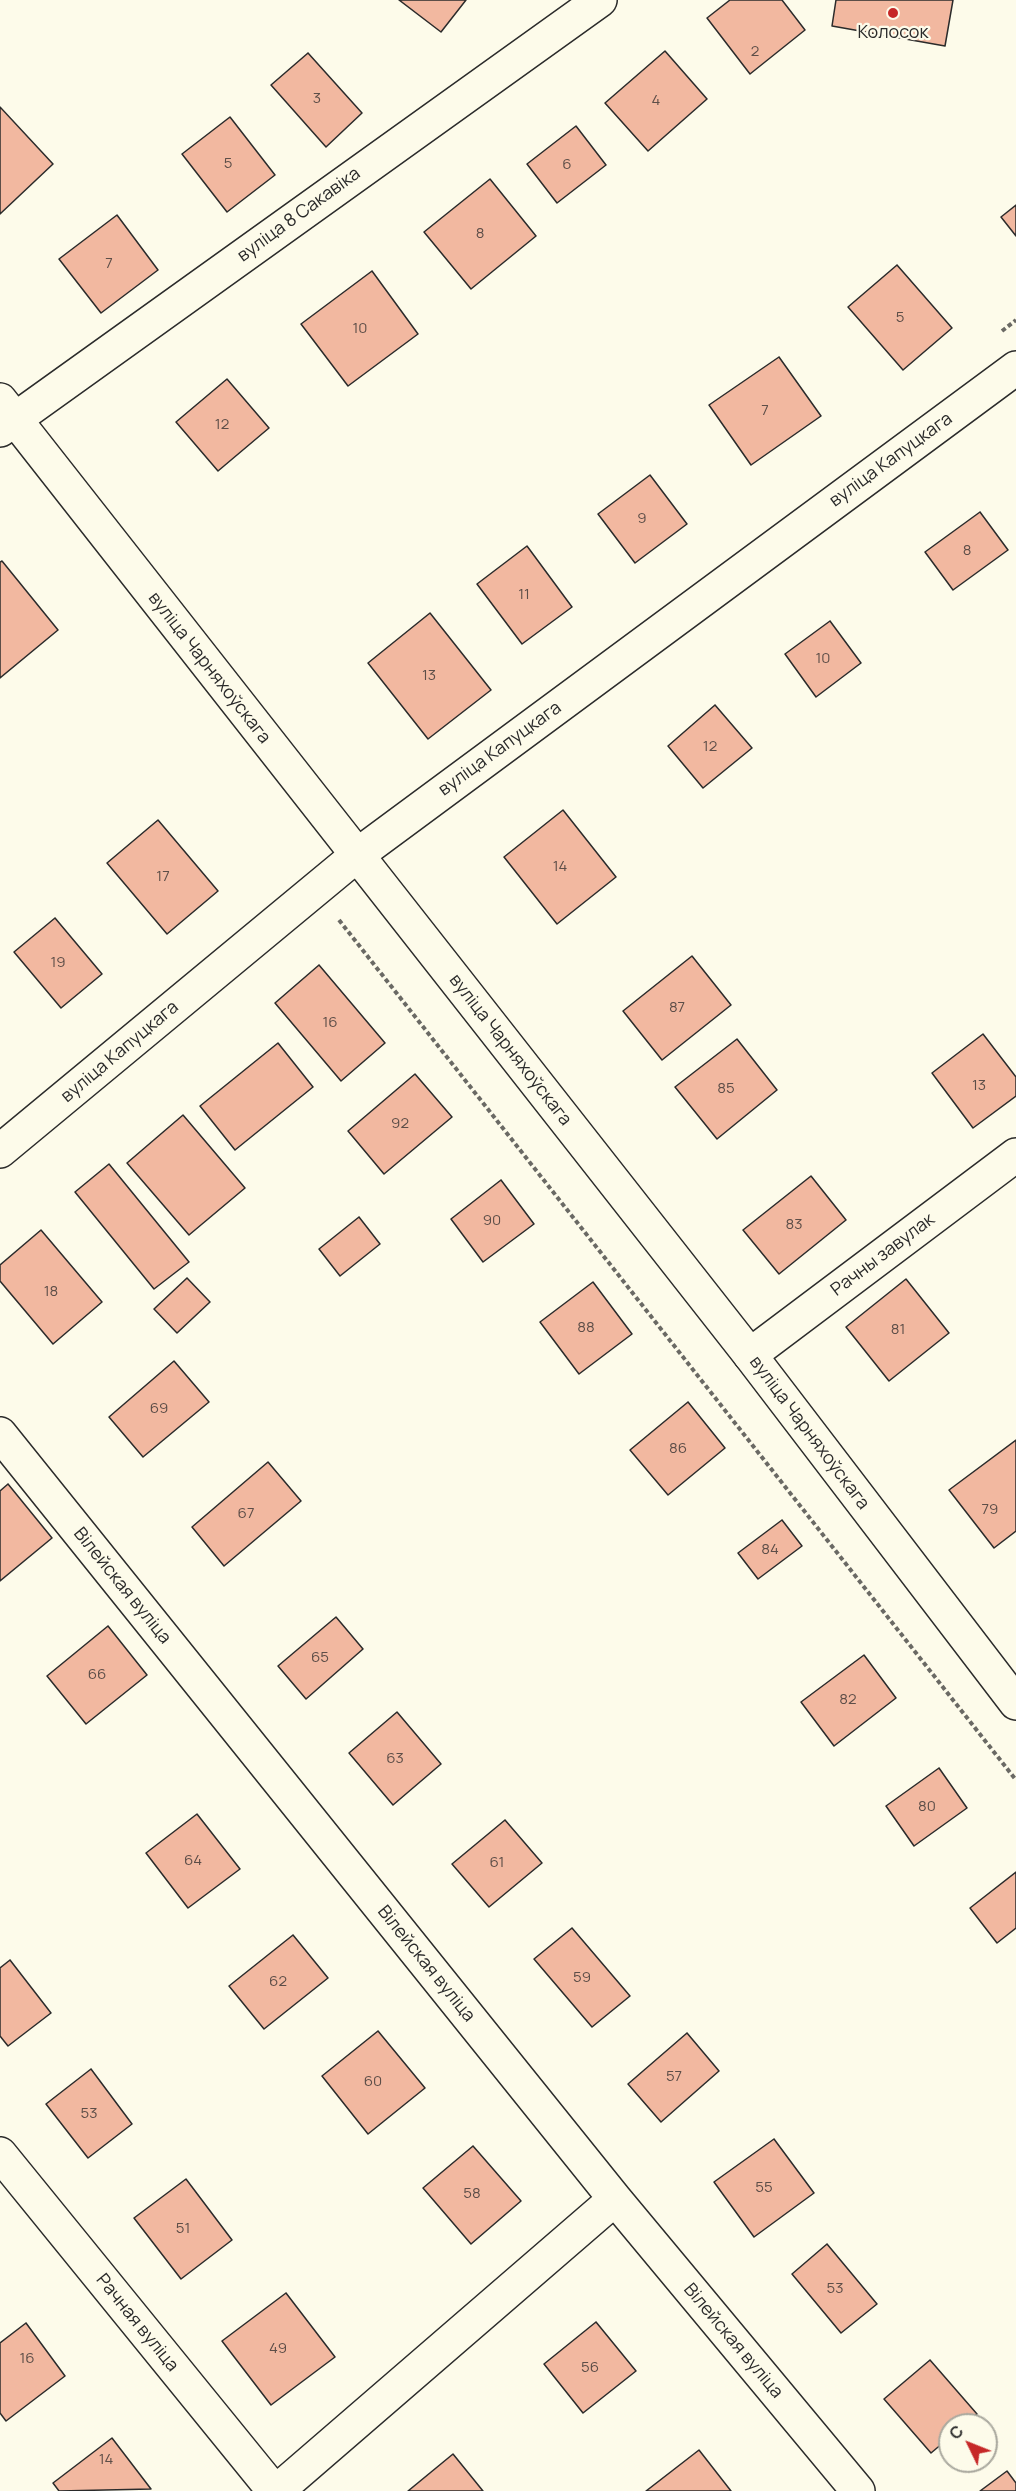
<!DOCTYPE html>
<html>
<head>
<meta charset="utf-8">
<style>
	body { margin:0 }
	#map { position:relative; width:1016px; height:2491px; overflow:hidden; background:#fdfbea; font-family:Manrope,sans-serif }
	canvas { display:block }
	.north { position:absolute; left:938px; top:2413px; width:60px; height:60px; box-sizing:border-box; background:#fdfbea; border:2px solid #a9a89e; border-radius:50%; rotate:313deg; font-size:16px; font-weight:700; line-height:24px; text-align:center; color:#2b2b2b }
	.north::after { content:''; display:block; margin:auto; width:21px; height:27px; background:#c62828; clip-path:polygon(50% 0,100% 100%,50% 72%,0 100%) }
</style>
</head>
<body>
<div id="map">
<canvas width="1016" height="2491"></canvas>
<div class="north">С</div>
</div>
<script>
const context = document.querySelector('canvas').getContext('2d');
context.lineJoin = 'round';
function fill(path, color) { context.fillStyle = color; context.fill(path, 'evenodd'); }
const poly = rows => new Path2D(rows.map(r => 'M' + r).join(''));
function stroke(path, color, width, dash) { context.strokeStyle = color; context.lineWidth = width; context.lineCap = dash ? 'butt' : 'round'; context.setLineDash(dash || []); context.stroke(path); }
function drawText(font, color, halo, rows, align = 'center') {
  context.font = font + ' Manrope,sans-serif'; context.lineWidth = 4.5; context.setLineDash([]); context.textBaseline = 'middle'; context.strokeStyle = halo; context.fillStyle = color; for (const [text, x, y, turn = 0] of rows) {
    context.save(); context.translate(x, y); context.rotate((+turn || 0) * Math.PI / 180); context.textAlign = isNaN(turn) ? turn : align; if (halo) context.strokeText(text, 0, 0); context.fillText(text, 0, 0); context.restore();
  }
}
const building = poly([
	[399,0,466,0,441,32,399,0],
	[730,0,782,0,805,30,750,74,707,18,730,0],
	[836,0,953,0,945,46,832,26,836,0],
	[665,51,707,99,648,151,605,103,665,51],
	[308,53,362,113,326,147,271,85,308,53],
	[0,107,53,164,0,214,0,107],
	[230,117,275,175,227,212,182,154,230,117],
	[576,126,606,165,557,203,527,164,576,126],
	[490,179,536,236,471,289,424,232,490,179],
	[1016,205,1016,236,1001,217,1016,205],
	[117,215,158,270,101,313,59,259,117,215],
	[897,265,952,328,903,370,848,307,897,265],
	[372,271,418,334,348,386,301,324,372,271],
	[779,357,821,416,751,465,709,405,779,357],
	[227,379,269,428,218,471,176,422,227,379],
	[650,475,687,524,635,563,598,514,650,475],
	[980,512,1008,550,953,590,925,552,980,512],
	[527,546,572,607,522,644,477,584,527,546],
	[2,561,58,630,0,678,0,562,2,561],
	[430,613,491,690,428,739,368,663,430,613],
	[830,621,861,663,816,697,785,654,830,621],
	[715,705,752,748,703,788,668,746,715,705],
	[563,810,616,877,557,924,504,857,563,810],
	[158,820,218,891,167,934,107,863,158,820],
	[55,918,102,974,61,1008,14,952,55,918],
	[692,956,731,1005,662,1060,623,1011,692,956],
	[319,965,385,1043,341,1081,275,1003,319,965],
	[983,1034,1016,1077,1016,1096,973,1128,932,1073,983,1034],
	[737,1039,777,1090,717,1139,675,1087,737,1039],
	[278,1043,313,1087,235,1150,200,1106,278,1043],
	[415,1074,452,1117,384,1174,348,1131,415,1074],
	[183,1115,245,1188,189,1235,127,1163,183,1115],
	[109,1164,189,1262,154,1289,75,1192,109,1164],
	[811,1176,846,1220,779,1274,743,1230,811,1176],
	[501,1180,534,1224,483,1262,451,1219,501,1180],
	[359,1217,380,1244,340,1276,319,1249,359,1217],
	[41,1230,102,1302,53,1344,0,1281,0,1265,41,1230],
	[187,1278,210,1302,177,1333,154,1309,187,1278],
	[906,1279,949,1333,889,1381,846,1327,906,1279],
	[593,1282,632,1334,579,1374,540,1322,593,1282],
	[174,1361,209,1402,143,1457,109,1417,174,1361],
	[688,1402,725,1448,668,1495,630,1450,688,1402],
	[1016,1440,1016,1531,994,1548,949,1490,1016,1440],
	[268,1462,301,1501,224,1566,192,1527,268,1462],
	[8,1484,52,1538,0,1581,0,1491,8,1484],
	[782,1520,802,1546,758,1579,738,1553,782,1520],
	[336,1617,363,1649,306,1699,278,1666,336,1617],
	[108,1626,147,1675,86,1724,47,1676,108,1626],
	[864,1655,896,1698,834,1746,801,1702,864,1655],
	[397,1712,441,1764,393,1805,349,1753,397,1712],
	[939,1768,967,1808,914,1846,886,1806,939,1768],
	[197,1814,240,1869,188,1908,146,1853,197,1814],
	[505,1820,542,1863,489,1907,452,1864,505,1820],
	[1016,1872,1016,1928,997,1943,970,1908,1016,1872],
	[572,1928,630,1996,592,2027,534,1959,572,1928],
	[293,1935,328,1978,264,2029,229,1986,293,1935],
	[10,1960,51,2013,8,2046,0,2036,0,1968,10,1960],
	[378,2031,425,2088,368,2134,322,2076,378,2031],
	[687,2033,719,2071,661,2122,628,2084,687,2033],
	[91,2069,132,2124,88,2158,46,2104,91,2069],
	[774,2139,814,2193,754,2237,714,2182,774,2139],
	[473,2146,521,2201,471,2244,423,2188,473,2146],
	[186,2179,232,2240,181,2279,134,2218,186,2179],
	[827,2244,877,2304,841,2333,792,2274,827,2244],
	[286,2293,335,2357,271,2405,222,2341,286,2293],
	[596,2322,636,2371,583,2413,544,2364,596,2322],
	[26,2323,65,2376,6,2421,0,2413,0,2343,26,2323],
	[930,2360,977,2414,964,2425,950,2425,950,2437,931,2453,884,2399,930,2360],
	[112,2438,151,2489,59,2491,53,2483,112,2438],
	[699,2450,731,2491,646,2491,699,2450],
	[453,2454,483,2491,408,2491,453,2454],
	[1007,2471,1016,2483,1016,2491,980,2491,1007,2471]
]);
fill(building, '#f2b8a0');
stroke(building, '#2b2b2b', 1.5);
const street = poly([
	[0,430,600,0],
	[0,1151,356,856,1016,368],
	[750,1355,1016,1155],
	[0,1434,615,2199,858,2491],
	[0,2154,274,2491],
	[277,2491,615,2199]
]);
const primary = poly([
	[0,400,750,1355,1016,1703]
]);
stroke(street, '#2b2b2b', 36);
stroke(primary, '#2b2b2b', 36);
stroke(poly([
	[1002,331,1016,320],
	[339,920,1016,1780]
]), '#6a6964', 4, [4.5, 3]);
stroke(street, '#fdfbea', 33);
stroke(primary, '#fdfbea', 33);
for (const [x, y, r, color] of [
	[893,13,6,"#c62828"]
]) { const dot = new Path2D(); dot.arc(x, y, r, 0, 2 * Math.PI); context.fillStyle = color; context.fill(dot); stroke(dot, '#fdfbea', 2); }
drawText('15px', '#5d4e48', null, [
	["2",755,52],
	["3",317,99],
	["4",656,101],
	["5",228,164],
	["6",567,165],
	["8",480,234],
	["7",109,264],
	["5",900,318],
	["10",360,329],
	["7",765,411],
	["12",222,425],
	["9",642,519],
	["8",967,551],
	["11",524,595],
	["10",823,659],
	["13",429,676],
	["12",710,747],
	["14",560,867],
	["17",163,877],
	["19",58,963],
	["87",677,1008],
	["16",330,1023],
	["13",979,1086],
	["85",726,1089],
	["92",400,1124],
	["90",492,1221],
	["83",794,1225],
	["18",51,1292],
	["88",586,1328],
	["81",898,1330],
	["69",159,1409],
	["86",678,1449],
	["79",990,1510],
	["67",246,1514],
	["84",770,1550],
	["65",320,1658],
	["66",97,1675],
	["82",848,1700],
	["63",395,1759],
	["80",927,1807],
	["64",193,1861],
	["61",497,1863],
	["59",582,1978],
	["62",278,1982],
	["57",674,2077],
	["60",373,2082],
	["53",89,2114],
	["55",764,2188],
	["58",472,2194],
	["51",183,2229],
	["53",835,2289],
	["49",278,2349],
	["16",27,2359],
	["56",590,2368],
	["14",106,2460]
]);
drawText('18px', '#2b2b2b', '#fdfbea', [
	["Колосок",893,33]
]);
drawText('18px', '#2b2b2b', '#fdfbea', [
	["вуліца 8 Сакавіка",299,215,-36],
	["вуліца Капуцкага",891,460,-36],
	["вуліца Чарняхоўскага",209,668,52],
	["вуліца Капуцкага",500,749,-36],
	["вуліца Чарняхоўскага",510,1050,52],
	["вуліца Капуцкага",120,1052,-40],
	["Рачны завулак",883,1255,-37],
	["вуліца Чарняхоўскага",809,1433,53],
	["Вілейская вуліца",122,1586,51],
	["Вілейская вуліца",426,1964,51],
	["Рачная вуліца",137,2323,51],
	["Вілейская вуліца",733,2341,50]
]);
</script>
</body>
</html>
